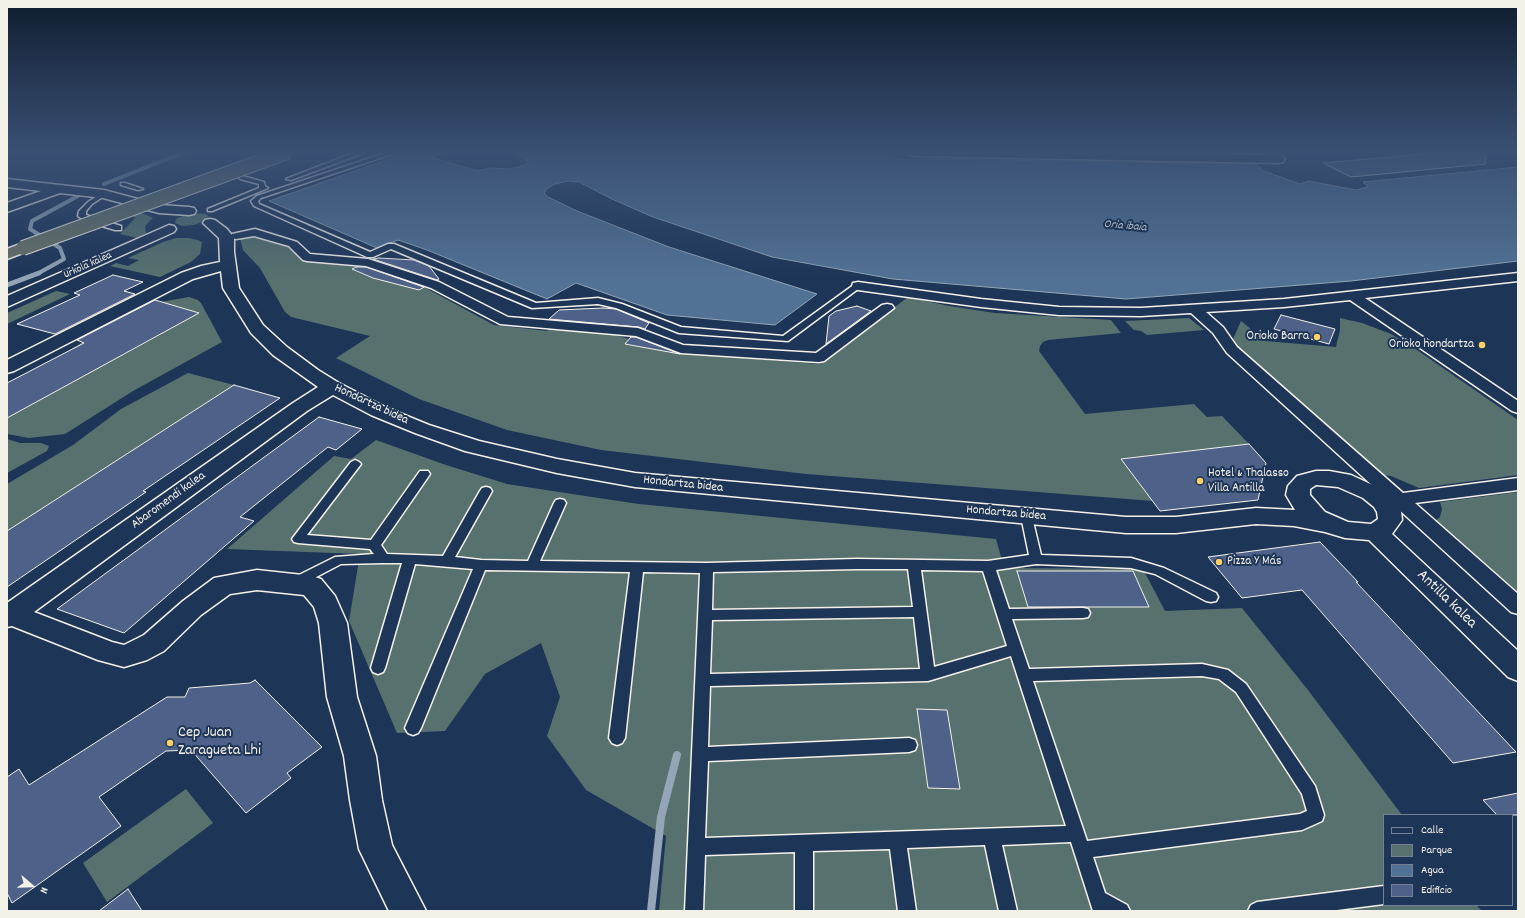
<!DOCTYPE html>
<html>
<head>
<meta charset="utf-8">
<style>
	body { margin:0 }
	#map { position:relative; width:1525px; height:918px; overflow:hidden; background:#1d3557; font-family:Dekko,sans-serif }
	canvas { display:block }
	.frame { position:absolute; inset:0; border:8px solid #f4f1e8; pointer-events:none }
	.legend { position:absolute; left:1383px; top:814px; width:130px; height:92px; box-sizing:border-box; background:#1d3557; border:1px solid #738091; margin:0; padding:5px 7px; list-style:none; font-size:12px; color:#f4f1e8 }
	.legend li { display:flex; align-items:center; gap:8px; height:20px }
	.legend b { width:20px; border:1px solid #738091 }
	.north { position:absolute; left:12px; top:866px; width:40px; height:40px; -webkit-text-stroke:3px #1d3557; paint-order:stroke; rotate:110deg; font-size:11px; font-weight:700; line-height:16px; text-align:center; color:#f4f1e8 }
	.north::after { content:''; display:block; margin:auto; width:14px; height:18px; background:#f4f1e8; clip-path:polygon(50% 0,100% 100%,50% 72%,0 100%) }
</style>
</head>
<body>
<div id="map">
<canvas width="1525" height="918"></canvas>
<div class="frame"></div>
<ul class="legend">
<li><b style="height:5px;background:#1d3557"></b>Calle</li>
<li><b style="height:11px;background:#57726e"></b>Parque</li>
<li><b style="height:11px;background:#527295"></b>Agua</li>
<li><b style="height:11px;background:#4e6289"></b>Edificio</li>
</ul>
<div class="north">N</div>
</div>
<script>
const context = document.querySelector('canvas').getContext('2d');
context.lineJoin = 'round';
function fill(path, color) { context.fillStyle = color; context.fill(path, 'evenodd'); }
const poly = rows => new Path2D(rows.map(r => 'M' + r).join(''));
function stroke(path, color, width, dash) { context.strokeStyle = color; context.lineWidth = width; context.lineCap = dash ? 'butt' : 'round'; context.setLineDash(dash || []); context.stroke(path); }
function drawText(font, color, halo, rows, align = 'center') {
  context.font = font + ' Dekko,sans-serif'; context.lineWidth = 4; context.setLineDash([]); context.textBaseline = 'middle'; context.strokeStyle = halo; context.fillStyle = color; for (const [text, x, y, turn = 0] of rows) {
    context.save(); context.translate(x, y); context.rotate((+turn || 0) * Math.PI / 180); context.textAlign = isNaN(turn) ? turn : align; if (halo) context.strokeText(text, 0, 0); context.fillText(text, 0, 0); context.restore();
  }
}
fill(poly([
	[142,213,153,218,145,226,146,233,137,238,120,234,135,218,132,216],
	[195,213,206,214,209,217,204,221,194,225,182,226,175,223,176,219,180,217],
	[250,236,291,248,302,260,358,266,352,269,366,275,371,273,400,285,419,290,424,287,494,325,547,331,551,326,609,333,629,339,626,344,676,353,820,364,908,297,949,306,995,313,1111,320,1121,333,1048,340,1043,342,1040,346,1039,351,1085,414,1194,404,1207,417,1222,416,1249,444,1121,459,1153,501,806,474,601,450,507,430,419,399,336,358,370,336,291,317,285,312,260,268,243,250,240,238],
	[176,238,189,238,198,240,202,242,200,254,191,262,160,277,110,266,116,263,128,266,139,260,128,258,163,242],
	[56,291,70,294,7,324,7,313],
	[189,297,198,300,201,303,222,342,133,391,65,434,29,438,7,434,7,418,111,361,70,350,83,342,125,354,199,313,161,302],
	[1189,318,1204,330,1147,335,1141,331,1134,330,1125,321],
	[1340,318,1362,323,1391,334,1417,350,1518,420,1518,475,1419,488,1391,476,1375,474,1236,346,1233,339,1241,321,1265,341,1336,347,1340,330],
	[188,373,234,385,7,531,7,484,73,445,121,409],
	[7,439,20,443,41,443,49,446,47,451,7,473],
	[376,440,446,465,507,484,592,497,639,504,996,539,1004,568,1143,569,1165,611,1242,608,1308,690,1402,815,1384,815,1384,905,1476,905,1482,911,659,911,666,836,586,790,547,736,560,697,541,643,485,674,445,731,397,733,349,621,360,554,227,549,334,456,351,459],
	[1518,492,1518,601,1433,523,1440,517,1442,509,1440,502],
	[186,789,213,823,107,902,83,863]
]), '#57726e');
const water = poly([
	[409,152,424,155,432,152,445,152,431,157,477,171,489,168,509,169,518,167,529,163,514,152,874,152,899,159,914,160,926,159,1256,164,1264,171,1300,184,1309,181,1356,190,1368,187,1363,182,1518,167,1518,261,1351,281,1126,299,893,279,772,257,653,217,612,199,579,182,568,181,555,184,548,188,544,193,548,197,577,211,669,247,817,294,775,325,667,315,576,283,547,299,427,250,398,240,377,248,269,201,409,152]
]);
fill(water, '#527295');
stroke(water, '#93a5b6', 1);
stroke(poly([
	[104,184,185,152],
	[37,274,64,259,60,248,30,229,32,221,78,196]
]), '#93a5b6', 4);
stroke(poly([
	[7,285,39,273]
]), '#93a5b6', 5);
stroke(poly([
	[651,911,661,817,677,755]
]), '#93a5b6', 8);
const building = poly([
	[1446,152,1485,152,1486,164,1351,177,1323,163,1446,152],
	[379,258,414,260,429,266,439,279,437,280,373,259,379,258],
	[357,267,366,267,424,287,419,290,373,278,352,269,357,267],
	[113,275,143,282,124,291,135,294,55,334,17,324,80,295,74,293,113,275],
	[155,300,199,313,7,418,7,383,84,343,77,340,155,300],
	[857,306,871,311,826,344,829,316,836,311,857,306],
	[603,308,616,309,649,323,645,329,638,327,549,319,559,310,603,308],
	[1281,315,1335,329,1329,344,1274,329,1281,315],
	[631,337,636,337,680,354,625,344,631,337],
	[234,385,280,398,143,491,146,492,7,587,7,531,234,385],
	[319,417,362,429,336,450,328,447,240,517,254,521,124,633,57,609,319,417],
	[1249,444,1266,463,1258,500,1160,511,1121,459,1249,444],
	[1320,542,1358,582,1356,582,1516,752,1453,763,1302,590,1242,598,1208,557,1320,542],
	[1017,571,1133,571,1149,607,1028,607,1017,571],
	[255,680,322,747,287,773,291,778,246,813,191,750,166,751,99,797,121,826,12,903,7,893,7,777,19,769,29,785,167,697,185,697,189,688,250,683,255,680],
	[917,709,947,710,960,789,928,788,917,709],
	[1518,793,1518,815,1497,815,1483,800,1518,793],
	[128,889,142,911,99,911,128,889]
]);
fill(building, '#4e6289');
stroke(building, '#f4f1e8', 1);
const service = poly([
	[356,152,366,152,291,180,286,179,356,152],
	[388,152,398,152,261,198,258,201,259,204,370,252,388,244,394,244,536,303,598,298,622,304,681,327,783,336,855,284,858,284,862,286,788,341,679,333,616,308,598,304,532,308,391,249,373,257,367,257,254,206,251,201,257,196,388,152],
	[242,176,264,182,265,186,268,188,212,211,208,211,208,209,259,188,259,184,240,179,239,178,242,176],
	[121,183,125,183,143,189,138,190,121,185,121,183],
	[102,193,107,194,92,204,86,211,86,215,121,226,121,230,115,230,85,221,78,216,79,211,88,202,102,193],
	[355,460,359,462,361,464,307,535,371,540,420,471,428,471,430,474,428,477,381,545,387,554,443,556,480,491,482,488,486,487,490,488,492,491,455,557,481,560,528,561,554,503,556,500,560,499,564,500,566,503,540,561,707,563,857,559,988,561,1029,555,1021,516,1023,513,1027,512,1031,513,1041,555,1131,558,1164,568,1216,593,1218,597,1216,601,1211,602,1206,601,1155,574,1131,568,1036,564,996,570,1009,609,1083,608,1088,609,1090,613,1088,617,1083,618,1012,619,1029,669,1202,664,1228,670,1246,684,1315,786,1324,815,1322,821,1302,830,1093,857,1105,893,1127,905,1130,911,1093,911,1071,842,1002,845,1017,911,999,911,985,845,907,848,916,911,898,911,890,849,813,851,813,911,795,911,795,852,705,855,703,911,685,911,700,573,643,572,625,738,622,743,617,745,612,743,609,738,630,572,485,570,421,728,418,733,413,735,408,733,405,728,473,569,415,564,385,668,383,672,378,674,373,672,371,668,402,563,383,563,341,564,301,585,296,587,291,585,290,582,291,579,335,557,374,554,370,549,298,543,294,542,292,539,351,462,355,460],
	[857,569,908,569,913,607,712,610,713,572,857,569],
	[921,570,983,571,1007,646,934,667,921,570],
	[914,617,920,669,710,674,712,620,914,617],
	[1011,656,1066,826,705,838,708,761,909,752,915,750,917,745,915,740,909,738,708,747,710,686,928,681,1011,656],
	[1202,676,1219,679,1236,692,1302,794,1307,811,1300,814,1087,841,1033,681,1202,676],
	[1384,886,1384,904,1329,911,1248,911,1251,905,1257,902,1384,886]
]);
const pedestrian = poly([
	[255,229,297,242,310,254,368,259,439,282,508,317,638,328,683,345,816,353,882,305,887,304,892,305,894,308,824,361,819,362,681,353,636,336,500,324,431,288,366,266,307,261,303,260,289,246,254,236,236,239,232,238,230,236,232,234,255,229],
	[1518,273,1518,281,1365,298,1518,401,1518,413,1512,411,1350,300,1284,307,1206,312,1223,327,1237,347,1403,493,1518,478,1518,490,1415,503,1518,594,1518,614,1511,612,1395,506,1388,504,1385,500,1386,498,1227,353,1213,333,1191,313,1141,316,1059,315,981,307,858,290,853,289,852,286,853,283,858,282,981,299,1059,307,1141,308,1284,299,1518,273]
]);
const minor = poly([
	[906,152,1126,152,1266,155,1264,152,1278,152,1285,159,1283,162,1279,163,912,156,906,152],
	[7,179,104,190,160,205,189,207,194,208,196,211,194,214,189,215,159,213,103,198,60,193,7,212,7,203,41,191,7,187,7,179],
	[210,219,215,220,227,229,234,238,234,252,239,288,263,325,287,347,318,370,339,383,385,407,429,425,479,441,557,459,635,473,1126,517,1176,517,1256,508,1295,510,1286,495,1288,486,1297,476,1316,471,1329,471,1351,475,1379,488,1390,495,1401,511,1402,520,1392,534,1518,651,1518,681,1508,677,1369,540,1345,538,1325,532,1294,526,1256,524,1176,533,1126,533,635,487,557,473,465,451,415,433,371,415,333,395,307,411,34,612,112,642,124,645,144,635,183,601,214,578,257,570,312,576,321,579,335,596,347,623,357,697,376,756,382,800,392,845,426,911,389,911,359,849,350,800,344,756,327,697,319,623,314,607,304,595,257,590,230,594,201,615,164,651,147,660,124,667,98,660,12,626,7,627,7,603,293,403,318,387,273,355,251,333,223,288,221,271,193,279,14,371,7,373,7,360,181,273,201,266,220,262,219,238,203,223,205,220,210,219],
	[1316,485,1338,487,1363,498,1374,507,1377,512,1378,519,1371,524,1348,522,1325,512,1310,495,1310,489,1316,485],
	[169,225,174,226,176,229,174,232,7,307,7,296,169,225]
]);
const motorway = poly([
	[23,243,28,245,31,248,28,251,7,259,7,249,23,243]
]);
stroke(service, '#f4f1e8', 3);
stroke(pedestrian, '#f4f1e8', 3);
stroke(minor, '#f4f1e8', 3);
stroke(motorway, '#f4f1e8', 3);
fill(service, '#1d3557');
fill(pedestrian, '#1d3557');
fill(minor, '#1d3557');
fill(motorway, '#697266');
const motorwayBridge = poly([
	[23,248,287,152]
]);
stroke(motorwayBridge, '#f4f1e8', 16, []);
stroke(motorwayBridge, '#697266', 14);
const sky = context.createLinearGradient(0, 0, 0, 281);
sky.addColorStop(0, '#101d30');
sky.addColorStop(0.54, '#3a5174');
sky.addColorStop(1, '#3a517400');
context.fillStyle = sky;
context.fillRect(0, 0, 1525, 281);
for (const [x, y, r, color] of [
	[1317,337,4,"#ffd166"],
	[1482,345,4,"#ffd166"],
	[1200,481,4,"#ffd166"],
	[1219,562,4,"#ffd166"],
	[170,743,4,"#ffd166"]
]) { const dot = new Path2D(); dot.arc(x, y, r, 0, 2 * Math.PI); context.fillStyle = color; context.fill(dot); stroke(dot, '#1d3557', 1.5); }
drawText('11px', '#f4f1e8', '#1d3557', [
	["Urkola kalea",88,266,-24]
]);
drawText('italic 12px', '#b3bec7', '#1d3557', [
	["Oria ibaia",1125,227,5]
]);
drawText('13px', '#f4f1e8', '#1d3557', [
	["Orioko Barra",1309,337],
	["Orioko hondartza",1474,345],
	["Hotel & Thalasso",1208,474,"left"],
	["Villa Antilla",1208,489,"left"],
	["Pizza Y Más",1227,562,"left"]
], 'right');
drawText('13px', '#f4f1e8', '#1d3557', [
	["Hondartza bidea",371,405,25],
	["Hondartza bidea",683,485,6],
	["Abaromendi kalea",169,501,-36],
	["Hondartza bidea",1006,514,5]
]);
drawText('16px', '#f4f1e8', '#1d3557', [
	["Antilla kalea",1446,600,44]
]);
drawText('16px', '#f4f1e8', '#1d3557', [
	["Cep Juan",178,734],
	["Zaragueta Lhi",178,752]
], 'left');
</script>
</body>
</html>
